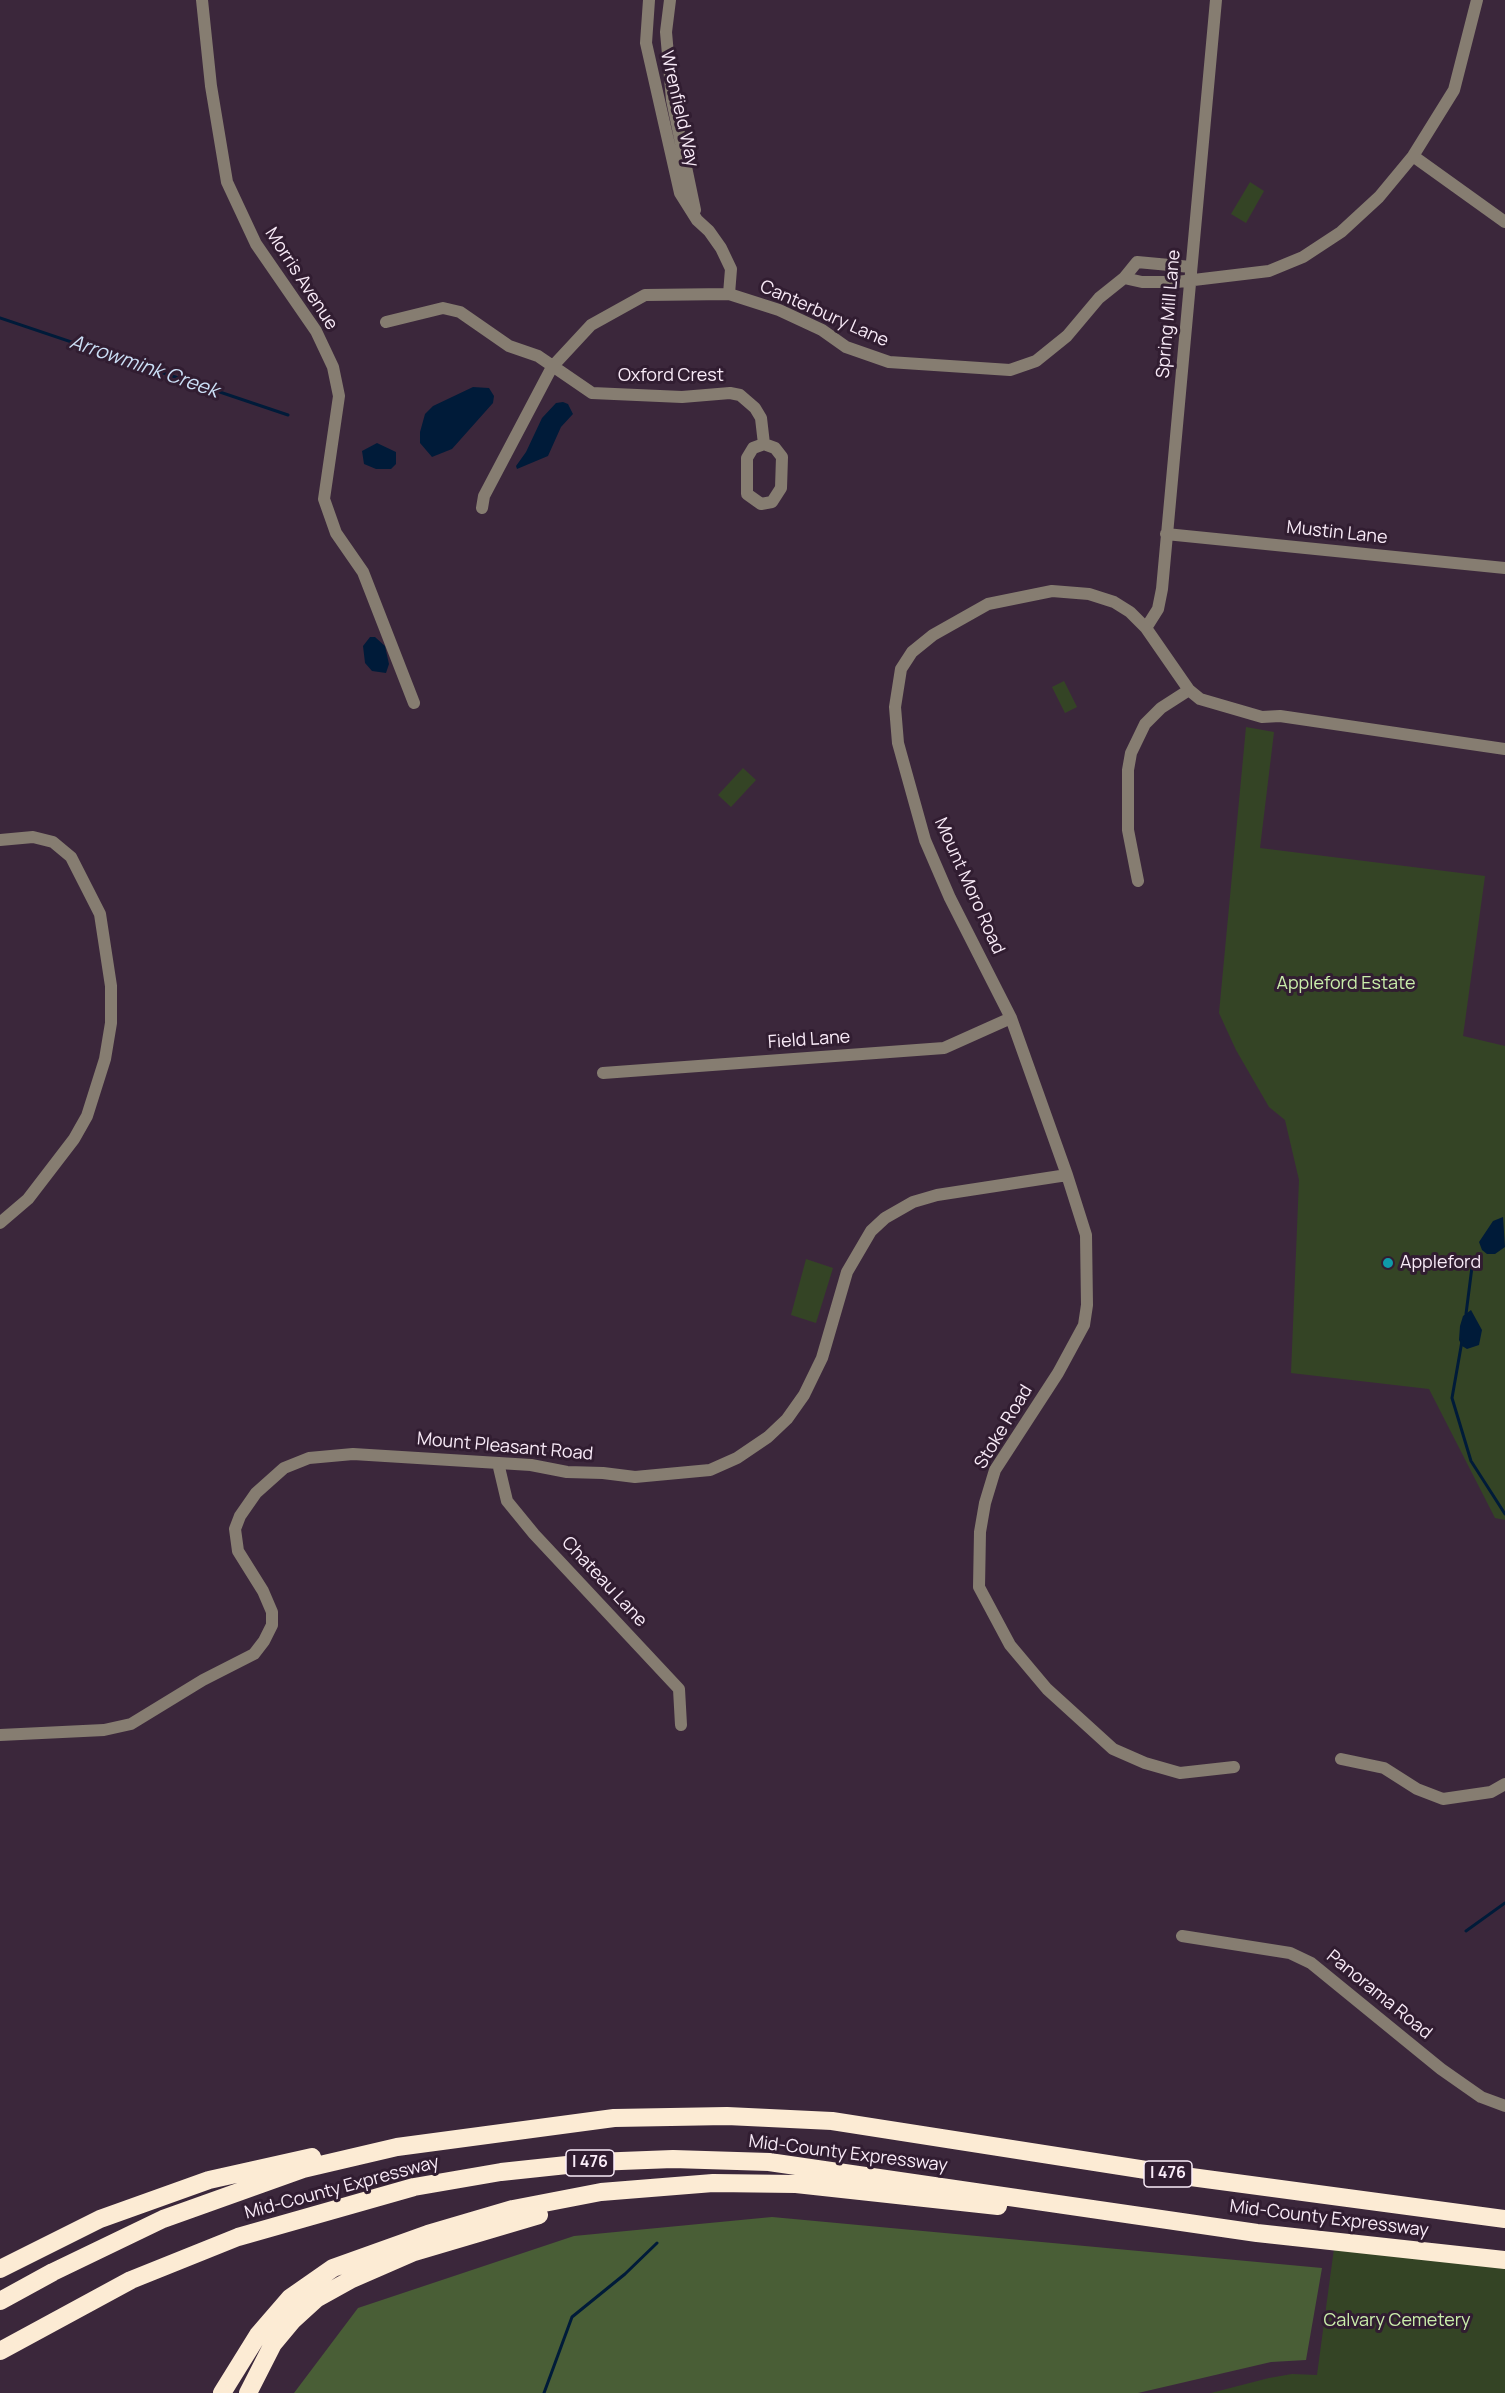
<!DOCTYPE html>
<html>
<head>
<meta charset="utf-8">
<style>
	body { margin:0 }
	canvas { display:block; background:#3b273b }
</style>
</head>
<body>
<canvas width="1505" height="2393"></canvas>
<script>
const context = document.querySelector('canvas').getContext('2d');
context.lineJoin = 'round';
function fill(path, color) { context.fillStyle = color; context.fill(path, 'evenodd'); }
const poly = rows => new Path2D(rows.map(r => 'M' + r).join(''));
function stroke(path, color, width, dash) { context.strokeStyle = color; context.lineWidth = width; context.lineCap = dash ? 'butt' : 'round'; context.setLineDash(dash || []); context.stroke(path); }
function drawText(font, color, halo, rows, align = 'center') {
  context.font = font + ' Manrope,sans-serif'; context.lineWidth = 6; context.setLineDash([]); context.textBaseline = 'middle'; context.strokeStyle = halo; context.fillStyle = color; for (const [text, x, y, turn = 0] of rows) {
    context.save(); context.translate(x, y); context.rotate((+turn || 0) * Math.PI / 180); context.textAlign = isNaN(turn) ? turn : align; if (halo) context.strokeText(text, 0, 0); context.fillText(text, 0, 0); context.restore();
  }
}
fill(poly([
	[1250,182,1264,191,1246,223,1231,214],
	[1064,681,1077,707,1065,713,1052,687],
	[1246,727,1274,732,1260,848,1485,876,1463,1036,1505,1046,1505,1520,1495,1518,1429,1389,1291,1373,1299,1180,1285,1120,1269,1107,1236,1050,1219,1013],
	[743,768,756,780,731,807,718,795],
	[806,1259,833,1268,816,1323,791,1315],
	[1335,2241,1505,2260,1505,2393,1211,2393,1269,2378,1292,2374,1317,2375]
]), '#344425');
fill(poly([
	[772,2217,1322,2268,1306,2360,1271,2362,1138,2393,294,2393,358,2308,574,2236]
]), '#495e36');
fill(poly([
	[473,387,489,388,494,396,493,403,452,449,432,457,420,443,420,432,425,414,433,406],
	[563,402,568,404,573,414,561,427,548,456,517,469,516,466,526,452,542,418,556,403],
	[377,443,396,452,396,464,391,469,376,469,364,464,362,451],
	[370,637,375,637,385,646,389,664,386,673,372,671,365,663,363,646],
	[1503,1217,1505,1247,1495,1254,1487,1254,1482,1250,1479,1242,1493,1221],
	[1471,1310,1482,1330,1479,1345,1467,1349,1462,1346,1459,1340,1460,1326,1463,1316]
]), '#001b39');
stroke(poly([
	[0,318,288,415],
	[1466,1314,1473,1259],
	[1462,1341,1452,1398,1471,1461,1505,1514],
	[1466,1931,1505,1903],
	[544,2393,572,2317,625,2274,657,2243]
]), '#001b39', 3);
stroke(poly([
	[202,0,211,86,227,182,256,244,316,331,333,367,339,396,324,499,336,533,363,572,414,703],
	[649,0,646,43,680,193,697,220,709,231,721,248,731,269,729,294],
	[670,0,666,32,672,100,695,210],
	[1413,156,1505,222],
	[1124,278,1142,282,1177,282,1269,271,1303,257,1341,232,1379,197,1413,156,1454,90,1477,0],
	[386,322,443,308,460,312,509,346,538,356,592,393,682,397,730,393,740,395,755,408,761,418,764,444],
	[764,444,775,448,782,457,781,488,772,502,761,504,747,494,747,458,753,448,764,444],
	[482,508,484,496,552,367,591,325,645,295,729,294,779,310,822,330,846,347,889,362,1010,370,1036,361,1067,336,1099,298,1124,278,1137,262,1191,267],
	[1166,534,1505,568],
	[1146,628,1158,609,1162,589,1216,0],
	[0,840,33,837,53,842,71,857,100,914,111,986,111,1023,105,1059,87,1116,74,1139,28,1199,0,1223],
	[1138,881,1128,830,1128,770,1131,753,1145,724,1161,708,1189,690],
	[603,1073,944,1048,1011,1018],
	[498,1463,507,1501,534,1534,679,1689,681,1725],
	[0,1735,104,1730,131,1724,203,1680,254,1654,264,1641,272,1625,272,1612,263,1591,238,1551,235,1529,240,1516,256,1493,284,1468,309,1458,353,1454,531,1465,567,1472,603,1473,635,1477,710,1470,737,1458,768,1437,787,1419,804,1395,822,1358,847,1272,871,1231,885,1218,913,1202,937,1195,1067,1175],
	[1341,1759,1384,1768,1417,1789,1443,1799,1491,1792,1505,1784],
	[1234,1767,1180,1773,1145,1763,1113,1749,1047,1689,1010,1645,979,1587,980,1532,985,1503,995,1470,1058,1373,1084,1325,1087,1305,1086,1235,1067,1175,1011,1018,950,898,925,840,898,743,895,707,901,669,912,652,933,635,988,604,1052,591,1089,594,1114,602,1130,612,1146,628,1189,690,1200,699,1262,717,1280,716,1505,749],
	[1182,1936,1290,1953,1311,1963,1441,2069,1481,2097,1505,2106]
]), '#867d71', 12);
stroke(poly([
	[0,2269,100,2219,209,2180,312,2157],
	[0,2301,53,2272,163,2219,303,2169,397,2147,614,2118,727,2116,832,2121,1191,2177,1505,2219],
	[0,2351,131,2280,238,2237,414,2187,501,2172,595,2162,673,2159,769,2162,1257,2233,1505,2260],
	[222,2393,258,2335,290,2298,333,2268,428,2234,513,2209,601,2192,713,2183,796,2184,998,2206],
	[248,2393,273,2344,293,2320,316,2299,352,2279,414,2252,539,2215]
]), '#fcebd4', 18);
for (const [x, y, r, color] of [
	[1388,1263,6,"#0f9aa8"]
]) { const dot = new Path2D(); dot.arc(x, y, r, 0, 2 * Math.PI); context.fillStyle = color; context.fill(dot); stroke(dot, '#311d31', 2); }
for (const [x, y, w] of [
	[590,2163,48],
	[1168,2174,48]
]) { const box = new Path2D(); box.roundRect(x - w / 2, y - 13, w, 26, 4.5); context.fillStyle = '#311d31'; context.fill(box); stroke(box, '#f9ebf8', 1.5); }
drawText('bold 16px', '#f9ebf8', null, [
	["I 476",590,2163],
	["I 476",1168,2174]
]);
drawText('18px', '#f9ebf8', '#311d31', [
	["Wrenfield Way",679,109,77],
	["Morris Avenue",301,279,57],
	["Canterbury Lane",824,314,24],
	["Spring Mill Lane",1169,314,-85],
	["Oxford Crest",671,376],
	["Mustin Lane",1337,533,6],
	["Mount Moro Road",969,886,66],
	["Field Lane",809,1040,-4],
	["Stoke Road",1004,1427,-59],
	["Mount Pleasant Road",505,1447,5],
	["Chateau Lane",604,1582,47],
	["Panorama Road",1379,1995,39],
	["Mid-County Expressway",848,2154,7],
	["Mid-County Expressway",342,2188,-15],
	["Mid-County Expressway",1329,2219,7]
]);
drawText('18px', '#caeeab', '#311d31', [
	["Appleford Estate",1346,984],
	["Calvary Cemetery",1397,2321]
]);
drawText('18px', '#f9ebf8', '#311d31', [
	["Appleford",1400,1263]
], 'left');
drawText('italic 20px', '#cadef5', '#311d31', [
	["Arrowmink Creek",144,367,19]
]);
</script>
</body>
</html>
